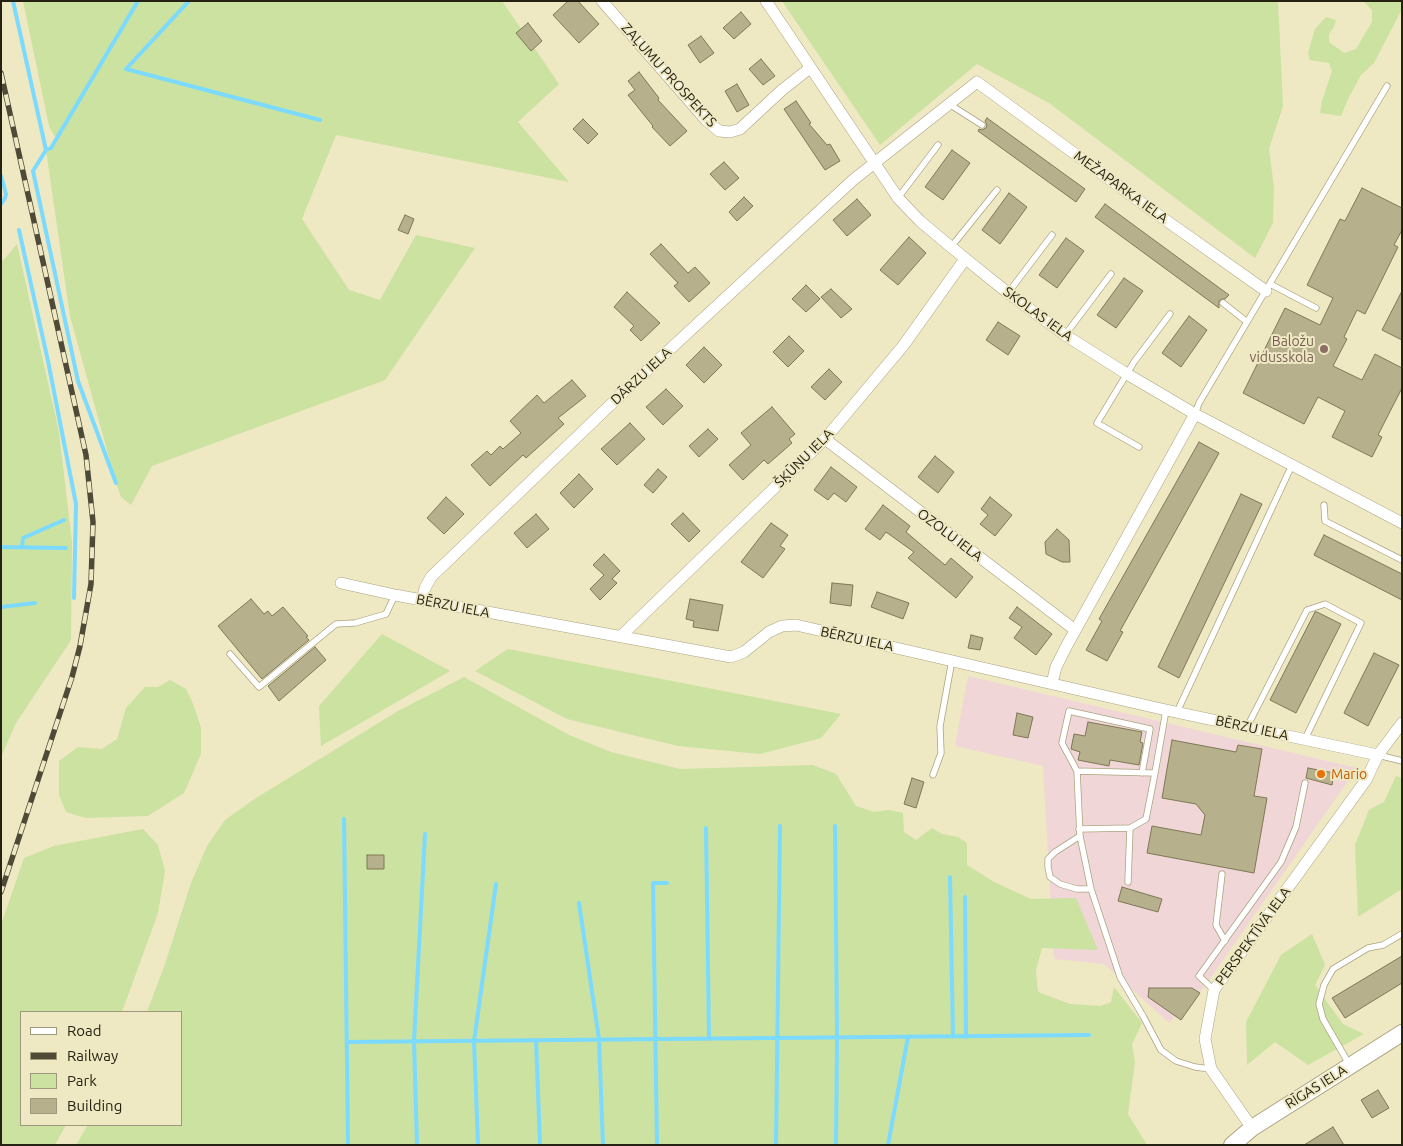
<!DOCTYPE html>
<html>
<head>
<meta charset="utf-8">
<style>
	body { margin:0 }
	#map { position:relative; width:1403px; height:1146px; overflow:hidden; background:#eee8c3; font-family:Ubuntu,sans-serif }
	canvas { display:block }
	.frame { position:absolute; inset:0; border:2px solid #252214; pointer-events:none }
	.legend { position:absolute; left:20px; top:1011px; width:162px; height:115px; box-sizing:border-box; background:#eee8c3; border:1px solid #9e997d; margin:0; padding:6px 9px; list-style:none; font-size:15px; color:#252214 }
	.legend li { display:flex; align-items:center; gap:10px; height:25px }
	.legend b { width:25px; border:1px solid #9e997d }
</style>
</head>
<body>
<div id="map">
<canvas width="1403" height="1146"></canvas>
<div class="frame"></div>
<ul class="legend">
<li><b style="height:6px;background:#fff"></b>Road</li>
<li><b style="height:6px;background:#4e4a37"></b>Railway</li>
<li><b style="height:14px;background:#cbe2a0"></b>Park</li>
<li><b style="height:14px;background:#b6b08c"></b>Building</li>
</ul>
</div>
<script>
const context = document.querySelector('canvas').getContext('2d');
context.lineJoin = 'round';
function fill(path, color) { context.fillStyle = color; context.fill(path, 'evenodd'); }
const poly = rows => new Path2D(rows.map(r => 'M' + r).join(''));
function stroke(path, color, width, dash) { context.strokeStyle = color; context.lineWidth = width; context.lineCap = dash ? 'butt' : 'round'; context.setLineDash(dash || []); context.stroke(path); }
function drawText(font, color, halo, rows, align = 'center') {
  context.font = font + ' Ubuntu,sans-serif'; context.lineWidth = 4; context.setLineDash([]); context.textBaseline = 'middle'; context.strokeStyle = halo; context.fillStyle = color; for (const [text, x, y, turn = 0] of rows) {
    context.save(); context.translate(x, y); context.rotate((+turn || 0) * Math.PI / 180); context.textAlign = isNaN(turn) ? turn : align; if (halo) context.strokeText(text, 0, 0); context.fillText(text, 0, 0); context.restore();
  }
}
fill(poly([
	[968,676,1357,768,1181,1020,1175,1016,1169,1023,1104,964,1054,959,1043,766,955,746]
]), '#f0d6d6');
fill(poly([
	[23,1,502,1,559,84,518,122,569,182,336,135,302,219,349,290,380,300,416,235,475,248,385,380,152,466,131,505,121,497,116,483,70,316,46,150,51,148,56,139,49,126],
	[782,1,1278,1,1283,106,1269,149,1274,188,1273,223,1255,258,1049,103,977,64,880,145],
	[1363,1,1402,1,1402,9,1374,63,1361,75,1348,99,1341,116,1320,113,1322,101,1332,71,1329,63,1310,60,1308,53,1315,29,1326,17,1336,20,1334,27,1329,34,1329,42,1344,53,1356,49,1372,22,1372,10],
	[17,244,59,432,72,542,71,640,16,723,1,757,1,263],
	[382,634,450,671,321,746,319,706],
	[508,649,841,714,821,738,760,754,678,746,567,719,475,671],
	[464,677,569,735,611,752,680,769,813,765,836,774,856,806,874,812,889,810,903,813,904,832,916,840,932,828,942,834,958,837,967,843,967,865,994,882,1031,899,1076,898,1098,950,1042,948,1036,970,1038,992,1070,1004,1101,1006,1111,1002,1114,987,1142,1023,1132,1044,1135,1062,1128,1114,1147,1145,76,1145,88,1125,181,1125,181,1012,147,1012,165,964,191,883,207,846,225,820,256,798,398,711],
	[170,680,186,689,194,706,201,728,201,754,184,793,148,816,86,818,66,812,59,795,59,761,78,747,102,749,117,739,126,708,145,687,158,687],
	[1396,776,1402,778,1402,889,1358,917,1355,845,1369,810,1384,802],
	[143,829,158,845,165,871,158,913,122,1012,21,1012,21,1125,66,1125,55,1145,1,1145,1,925,24,858,54,846],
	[1312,934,1325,965,1315,985,1343,1024,1364,1034,1308,1065,1275,1042,1247,1065,1246,1022,1281,955]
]), '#cbe2a0');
stroke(poly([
	[13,1,46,150,33,171,78,381,116,483],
	[189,1,126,69,320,120],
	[46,150,51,148,138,1],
	[1,176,6,194,5,198,1,204],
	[19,230,48,361,76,504,74,598],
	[1,547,66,548],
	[22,547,23,538,64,520],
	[1,607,35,603],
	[344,819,348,1145],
	[835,826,837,1038,836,1145],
	[706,828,709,1039],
	[950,877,953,1037],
	[965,897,966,1037],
	[579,903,599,1039,603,1145],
	[536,1040,540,1145],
	[347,1042,1089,1035],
	[417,1145,414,1041,425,834],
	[478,1145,474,1041,496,884],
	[657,1145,653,883,667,883],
	[776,1145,780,826],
	[888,1145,908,1037]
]), '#7bdafe', 4);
const building = poly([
	[568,1,578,1,599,24,579,43,553,15,568,1],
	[741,12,751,24,734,39,723,28,741,12],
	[528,23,542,41,531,51,516,33,528,23],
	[701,36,714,53,700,63,688,45,701,36],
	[761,59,775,76,763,85,749,69,761,59],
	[639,72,659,98,658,100,687,131,670,146,652,127,653,126,628,95,635,90,628,81,639,72],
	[737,84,749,105,737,112,725,91,737,84],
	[796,101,811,123,809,124,827,145,830,144,840,161,825,170,784,109,796,101],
	[987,118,1085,189,1076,202,978,131,979,129,982,130,986,128,987,125,985,121,987,118],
	[583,119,598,134,588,144,573,129,583,119],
	[952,150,970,163,943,200,925,187,952,150],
	[724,162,739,178,725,190,710,174,724,162],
	[1362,188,1402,208,1402,230,1394,245,1398,247,1365,314,1357,310,1344,337,1347,339,1333,366,1362,380,1375,354,1402,368,1402,388,1378,435,1382,437,1372,457,1332,437,1345,411,1318,397,1304,424,1243,393,1285,308,1320,325,1333,298,1307,285,1340,219,1345,221,1362,188],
	[1009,193,1027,207,1000,244,982,230,1009,193],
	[744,197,753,206,737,221,729,212,744,197],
	[857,199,871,215,847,236,833,220,857,199],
	[1105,204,1229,295,1225,299,1222,299,1219,301,1219,308,1095,217,1105,204],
	[405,215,414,219,408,234,398,230,405,215],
	[909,237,926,253,898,285,880,270,909,237],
	[1066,238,1084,251,1057,288,1039,275,1066,238],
	[661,244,688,273,695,267,710,283,689,302,674,286,678,283,650,254,661,244],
	[1124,278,1143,291,1116,328,1097,315,1124,278],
	[806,285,820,299,806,312,792,299,806,285],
	[831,289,852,309,841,318,821,297,831,289],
	[1402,291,1402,340,1382,330,1402,291],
	[627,292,660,323,641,341,630,330,634,326,614,307,627,292],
	[1189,316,1207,330,1181,367,1162,353,1189,316],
	[998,322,1020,336,1008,355,986,340,998,322],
	[789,336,804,351,788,367,773,352,789,336],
	[704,347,722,365,704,383,686,365,704,347],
	[829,369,842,382,825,400,811,387,829,369],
	[572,380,586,396,558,418,564,424,526,458,523,455,490,486,471,465,487,451,491,455,500,446,503,449,521,433,510,421,537,395,544,403,572,380],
	[666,389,683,406,663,425,646,407,666,389],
	[772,407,795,434,789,439,792,443,768,464,764,460,743,480,729,465,751,445,741,433,772,407],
	[630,423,645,439,617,465,601,449,630,423],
	[708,429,718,439,699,457,689,446,708,429],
	[1199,442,1219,453,1120,631,1123,632,1107,661,1086,650,1102,621,1099,619,1199,442],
	[935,456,954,472,938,493,918,477,935,456],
	[831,467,857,487,846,502,834,493,828,500,814,490,831,467],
	[658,469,667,477,653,493,644,485,658,469],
	[579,474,593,489,574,508,560,493,579,474],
	[1241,494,1262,504,1179,678,1158,667,1241,494],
	[446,497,464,514,444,534,427,518,446,497],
	[990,497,1012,515,995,536,980,524,988,515,981,509,990,497],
	[883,505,910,526,906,532,945,565,951,558,973,577,956,598,908,558,914,552,886,532,880,540,865,529,883,505],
	[683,513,700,531,689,542,671,524,683,513],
	[536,514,549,529,527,548,514,533,536,514],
	[771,523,788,535,780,546,785,549,763,578,741,562,771,523],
	[1057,529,1069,540,1070,562,1062,562,1046,554,1045,542,1057,529],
	[1324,535,1402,574,1402,600,1314,555,1324,535],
	[604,554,620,571,612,579,617,583,600,600,590,589,604,575,593,565,604,554],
	[832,583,853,585,851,606,830,603,832,583],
	[877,592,909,603,903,619,871,607,877,592],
	[251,599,264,614,268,611,272,616,283,607,308,636,306,637,309,640,262,679,218,626,251,599],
	[690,599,723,605,718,631,693,627,694,621,686,619,690,599],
	[1017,607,1052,634,1036,655,1014,638,1022,627,1009,618,1017,607],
	[1315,612,1317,612,1341,624,1296,713,1270,700,1315,612],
	[971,635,983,638,980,650,968,648,971,635],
	[315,647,326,660,279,701,268,686,315,647],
	[1374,653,1399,665,1368,726,1344,713,1374,653],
	[1017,713,1033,717,1028,738,1013,735,1017,713],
	[1088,722,1142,732,1140,742,1143,743,1139,765,1110,760,1109,766,1078,760,1080,752,1071,749,1074,734,1085,736,1088,722],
	[1172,740,1236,752,1238,745,1262,749,1254,796,1267,798,1254,873,1147,853,1152,826,1201,835,1205,815,1196,804,1162,798,1172,740],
	[1308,768,1334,773,1332,785,1306,778,1308,768],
	[912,778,924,782,916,808,904,804,912,778],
	[367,855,384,855,384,869,367,869,367,855],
	[1122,887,1162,899,1158,912,1118,901,1122,887],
	[1402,956,1402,983,1345,1018,1332,998,1402,956],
	[1149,988,1192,988,1200,993,1181,1020,1148,997,1149,988],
	[1378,1090,1389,1108,1372,1118,1361,1100,1378,1090],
	[1333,1127,1344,1145,1304,1145,1333,1127]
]);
fill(building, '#b6b08c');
stroke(building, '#7e7856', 1);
const lane = poly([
	[949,104,982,125],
	[898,198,938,145],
	[951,247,997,190],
	[1270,284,1316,308],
	[1008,293,1052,235],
	[1223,303,1247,322],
	[1065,335,1111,274],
	[1195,414,1199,403,1387,86],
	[1139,447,1097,423,1134,362,1170,314],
	[1324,505,1325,521,1402,560],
	[230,654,259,687,336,624,355,623,386,614,395,595],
	[1177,712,1292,465],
	[1247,727,1307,610,1325,604,1361,623,1305,739],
	[1378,755,1402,761],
	[1077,771,1155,773,1166,710],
	[1142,773,1150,729,1069,711,1062,743,1077,771,1080,836,1091,889,1120,977,1143,1016,1161,1050,1176,1061,1195,1067,1211,1069],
	[933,775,941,753,940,726,952,660],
	[1079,829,1130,828,1146,819,1155,773],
	[1080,836,1055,852,1048,859,1048,867,1050,877,1060,884,1077,889,1091,889],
	[1222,874,1216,925,1225,941],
	[1128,882,1130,828],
	[1214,990,1199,976,1281,862,1296,827,1305,783],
	[1349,1064,1323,1019,1319,1004,1324,985,1333,969,1368,948,1383,945,1402,934]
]);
const street = poly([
	[602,1,706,120,719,131,730,132,740,129,782,90,810,68],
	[766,1,898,198,920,221,951,247,1008,293,1065,335,1127,374,1195,414,1402,523],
	[825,439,1075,630],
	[341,583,395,595,731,657,744,652,769,632,782,626,796,625,1166,710,1378,755],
	[422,600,425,588,431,577,628,388,853,180,977,82,1150,209,1266,291],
	[620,637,825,439,903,346,965,259],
	[1052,683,1056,667,1066,647,1195,414],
	[1252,1128,1211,1069,1205,1039,1214,990,1366,780,1378,755,1402,723]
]);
const secondary = poly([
	[1232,1145,1252,1128,1402,1033]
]);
stroke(lane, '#aaa481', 7);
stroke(street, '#aaa481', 12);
stroke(secondary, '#aaa481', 18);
stroke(lane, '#fff', 5.5);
stroke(street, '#fff', 11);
stroke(secondary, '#fff', 16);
const rail = poly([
	[1,73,86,455,93,522,91,584,80,646,72,677,1,892]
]);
stroke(rail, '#4e4a37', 5.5);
stroke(rail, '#eee8c3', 4, [11]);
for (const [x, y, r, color] of [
	[1324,349,5,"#8d6e63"],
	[1321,774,5,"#e8710a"]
]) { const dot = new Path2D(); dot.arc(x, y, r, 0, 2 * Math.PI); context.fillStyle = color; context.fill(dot); stroke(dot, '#eee8c3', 2); }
drawText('14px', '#252214', '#eee8c3', [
	["ZAĻUMU PROSPEKTS",669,75,48],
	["MEŽAPARKA IELA",1121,187,36],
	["SKOLAS IELA",1038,314,36],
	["DĀRZU IELA",641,376,-43],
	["ŠĶŪŅU IELA",804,458,-45],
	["OZOLU IELA",950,535,37],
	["BĒRZU IELA",453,606,11],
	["BĒRZU IELA",857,639,12],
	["BĒRZU IELA",1252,728,12],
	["PERSPEKTĪVĀ IELA",1253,936,-54],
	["RĪGAS IELA",1316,1087,-32]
]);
drawText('14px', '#785e54', '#eee8c3', [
	["Baložu",1314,341],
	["vidusskola",1314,357]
], 'right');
drawText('14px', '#c56008', '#eee8c3', [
	["Mario",1331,774]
], 'left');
</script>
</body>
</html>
